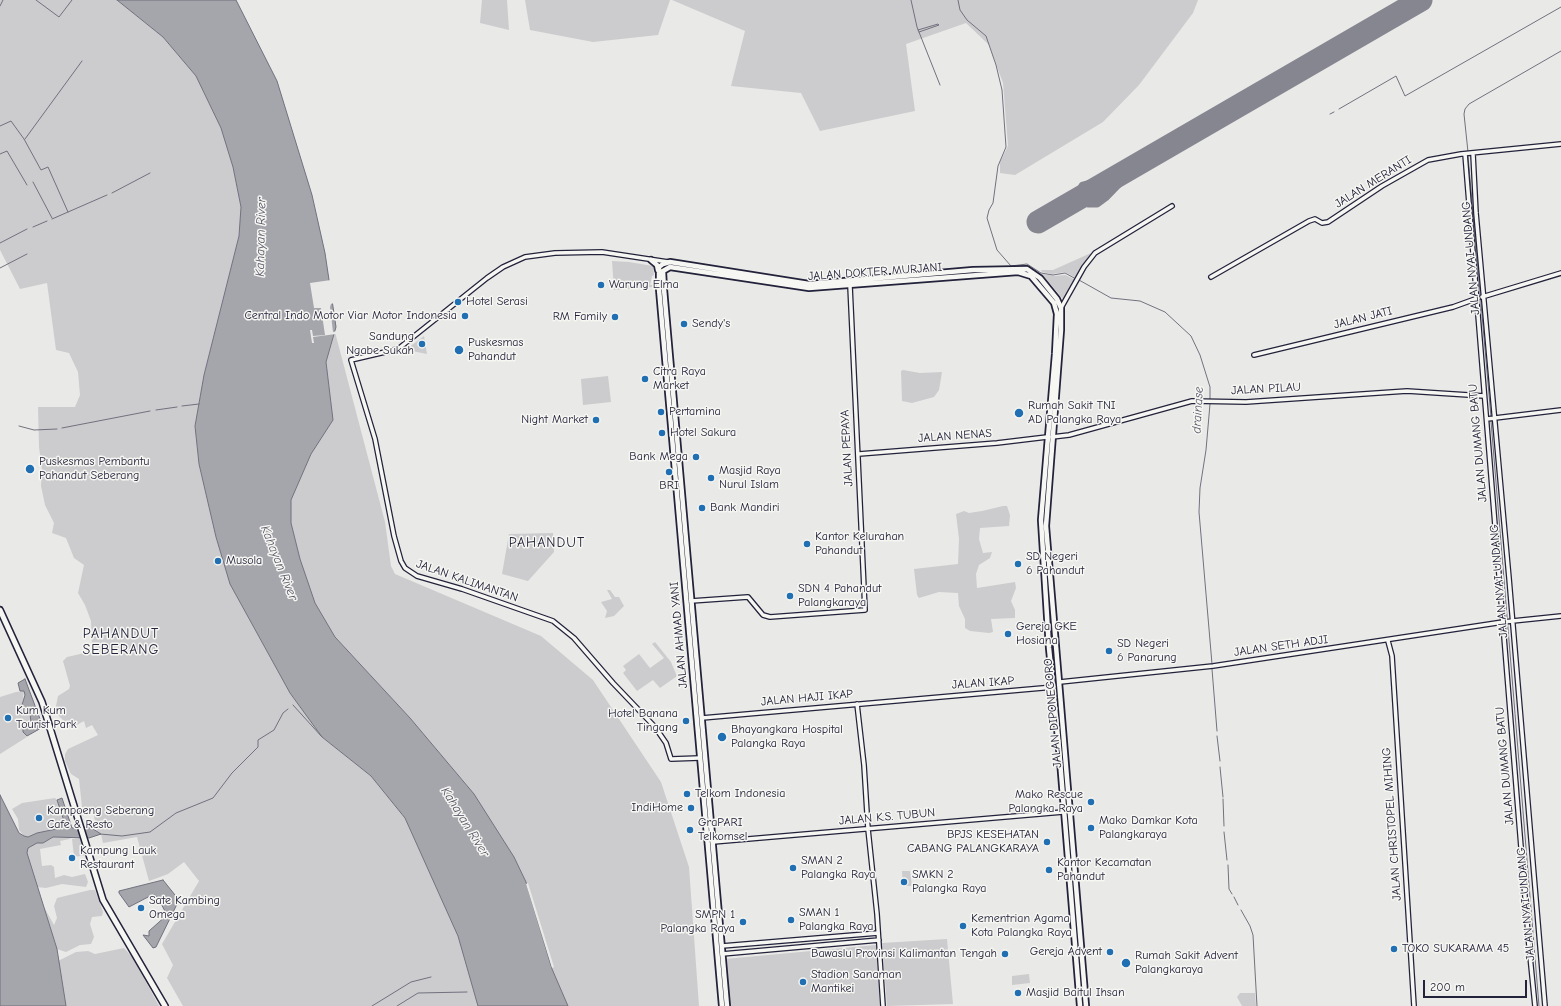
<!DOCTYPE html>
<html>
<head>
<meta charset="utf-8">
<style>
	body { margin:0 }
	#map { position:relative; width:1561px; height:1006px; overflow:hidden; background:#e9e9e7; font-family:"Comic Neue",sans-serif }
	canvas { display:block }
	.scale { position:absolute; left:1423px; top:980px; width:104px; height:18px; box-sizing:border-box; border:2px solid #22223b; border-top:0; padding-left:5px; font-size:12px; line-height:14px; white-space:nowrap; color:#22223b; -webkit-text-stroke:3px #f6f6f2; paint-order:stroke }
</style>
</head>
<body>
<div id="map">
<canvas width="1561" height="1006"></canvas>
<div class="scale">200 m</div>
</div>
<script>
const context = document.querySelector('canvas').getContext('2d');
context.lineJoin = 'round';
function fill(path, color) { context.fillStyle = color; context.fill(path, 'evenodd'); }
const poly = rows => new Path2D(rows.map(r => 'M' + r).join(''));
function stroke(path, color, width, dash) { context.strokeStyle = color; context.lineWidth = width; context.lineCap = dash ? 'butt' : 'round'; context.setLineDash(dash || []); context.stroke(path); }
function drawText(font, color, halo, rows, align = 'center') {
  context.font = font + ' "Comic Neue",sans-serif'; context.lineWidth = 3; context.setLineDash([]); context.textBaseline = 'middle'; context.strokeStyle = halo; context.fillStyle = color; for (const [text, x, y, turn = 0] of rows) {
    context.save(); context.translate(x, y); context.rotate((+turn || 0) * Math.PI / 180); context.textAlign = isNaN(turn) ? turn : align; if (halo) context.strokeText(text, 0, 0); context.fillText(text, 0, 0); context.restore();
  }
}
fill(poly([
	[0,0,117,0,163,37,196,76,221,128,233,167,241,207,239,236,204,375,195,426,199,465,216,537,230,584,290,693,322,737,371,776,405,818,458,936,478,1006,183,1006,167,978,173,965,162,944,199,881,184,862,168,874,149,881,137,837,103,843,101,834,97,831,93,811,82,807,79,779,71,774,65,761,65,754,68,749,98,735,92,725,86,728,84,721,71,728,59,716,56,711,56,706,58,696,69,689,70,686,63,661,67,657,89,652,92,648,91,621,85,605,78,593,84,565,74,558,66,538,52,533,54,523,45,505,41,486,42,470,39,447,38,407,75,407,80,395,78,372,69,353,56,350,47,283,20,289,0,250],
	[482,0,507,0,509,30,480,23],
	[525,0,670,0,658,35,593,42,530,30],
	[672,0,1198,0,1193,13,1139,85,1103,122,1015,175,1000,173,1000,162,1008,146,1003,83,989,45,966,23,906,44,915,111,820,131,801,93,731,86,745,31],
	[1091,253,1076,278,1065,272,1052,274,1042,272,1041,270,1053,270],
	[612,261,629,262,653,266,654,275,652,276,650,285,653,285,652,287,614,290],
	[1042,274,1055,276,1065,275,1076,280,1063,299],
	[335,332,385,522,391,566,395,574,541,636,593,680,661,782,689,867,699,1006,568,1006,552,969,526,882,514,857,474,794,410,718,335,637,315,603,300,559,291,523,291,500,311,454,333,420,326,362],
	[424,336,427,354,407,350,408,348],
	[903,370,920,373,942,372,939,390,934,397,912,403,902,401,901,371],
	[608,376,611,402,583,405,581,379],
	[1003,506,1007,506,1010,515,1009,526,980,528,979,539,983,553,992,552,990,558,979,565,976,574,977,588,1015,582,1016,588,1011,601,1015,610,1015,618,991,619,993,632,989,633,970,631,965,628,965,619,959,606,958,593,939,592,919,598,917,595,914,569,958,564,959,539,956,514,964,511,969,513,982,511],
	[553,533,554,552,528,581,502,574,509,534],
	[607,590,610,590,615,597,619,597,624,606,614,616,605,618,607,611,601,602,612,599],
	[655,642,671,662,676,674,680,674,660,688,653,680,637,691,623,673,626,670,623,666,639,654,650,668,664,658,652,644],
	[24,691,22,705,27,712,30,713,31,717,29,721,24,726,23,732,27,737,0,754,0,697,16,692],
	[55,798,57,800,66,827,37,833,28,837,24,836,19,830,18,819,12,809,22,803],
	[53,837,70,838,70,839,60,841,61,845,40,849,42,866,51,865,54,867,55,878,64,875,72,877,85,874,88,882,86,887,62,884,46,888,37,887,27,853,28,847,37,843,43,843],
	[81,838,86,855,74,857,72,839],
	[902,871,910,871,912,886,903,886],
	[90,890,95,890,103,912,102,916,92,917,90,924,94,937,91,944,80,945,66,952,57,949,44,907,54,925,57,918,54,906,57,898],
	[947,939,953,1004,887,1006,882,943],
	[876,945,880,1006,730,1006,725,959],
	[124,948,133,958,159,1006,66,1006,58,961,76,952,88,951,95,954],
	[1029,974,1030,983,1012,985,1012,976],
	[1240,993,1255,993,1256,1006,1242,1006,1237,997]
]), '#ccccce');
const water = poly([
	[117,0,236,0,277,81,312,195,325,253,336,327,326,362,333,420,311,454,291,500,291,523,300,559,315,603,335,637,410,718,474,794,514,857,526,882,552,969,568,1006,478,1006,458,936,405,818,371,776,322,737,290,693,230,584,216,537,199,464,195,426,204,375,239,236,241,207,233,167,221,128,196,76,163,37,117,0],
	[25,679,43,727,27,736,23,732,23,728,31,723,30,713,27,712,22,705,25,695,24,691,20,691,18,683,25,679],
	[0,795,19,833,24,836,28,837,37,833,66,827,57,800,62,798,72,828,90,827,101,834,89,838,53,837,43,843,37,843,28,848,27,853,57,949,66,1006,0,1006,0,795],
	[163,880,179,900,156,947,153,948,143,935,149,936,149,931,167,915,158,898,155,895,150,896,129,907,119,893,119,891,163,880]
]);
fill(water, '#a5a5ac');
stroke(water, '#71717f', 1);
fill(poly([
	[331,280,334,303,331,304,330,307,333,332,337,331,336,334,313,337,314,343,312,343,310,330,312,330,313,336,325,335,321,308,314,308,310,283],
	[528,883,554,967,552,968,526,884]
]), '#e9e9e7');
stroke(poly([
	[36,0,59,17,72,0],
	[911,0,917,27,940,85],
	[958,0,960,10,967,20,986,36,996,65,1002,90,1006,147,998,166,993,203,989,210,987,218,997,250,1011,266,1027,264,1041,273,1053,275,1065,273,1076,279],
	[0,6,3,0],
	[918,30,938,24,939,25,919,32],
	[1339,109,1396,76,1405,96,1561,7],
	[1330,114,1334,112],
	[0,126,11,121,24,139,41,170,48,167,68,212],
	[25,139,82,61],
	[1468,152,1464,114,1465,109,1469,104,1561,51],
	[0,154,7,151,27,185],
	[1468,156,1491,417],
	[33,182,52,218],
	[112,193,150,173],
	[52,219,107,195],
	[33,227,47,221],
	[0,243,27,229],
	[0,268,27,254],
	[1079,280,1111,298,1140,301,1165,312,1191,336,1200,355,1210,387,1210,400],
	[1210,404,1206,450,1200,488,1199,512,1212,664],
	[182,406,199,404],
	[156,410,177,407],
	[1491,421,1539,1006],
	[19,426,34,430,57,429],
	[62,428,150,411],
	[1212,669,1217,731],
	[293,705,322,737],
	[1217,736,1220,761],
	[1220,767,1223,797],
	[1223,799,1224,826],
	[1224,832,1227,860],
	[100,834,122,836,150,832,176,813,213,798,232,773,258,747,258,740,274,730,283,713,288,709],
	[1228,865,1229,889,1232,894],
	[1234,897,1238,905],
	[1241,910,1250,926,1253,935,1257,1006],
	[372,1006,411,982,431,977],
	[397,1006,418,993,467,992]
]), '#71717f', 1);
stroke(poly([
	[1099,187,1091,184,1083,186,1080,192,1083,200,1088,203,1097,203,1105,197,1136,165]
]), '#868691', 9);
stroke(poly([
	[1038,222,1421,0]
]), '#868691', 23);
const minor = poly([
	[1465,154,1529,946,1535,1006],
	[1473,154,1476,213,1509,578,1545,1006],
	[668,262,602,252,555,253,525,257,503,267,487,278,398,349,351,360,375,439,394,536,401,561,405,568,417,576,462,589,553,621,574,638,613,683,655,727,666,743,671,759,700,758],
	[1211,277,1309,221,1315,219,1322,223,1328,222,1382,186,1428,160,1461,154,1561,144],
	[1482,297,1561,273],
	[1061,308,1084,267,1095,253,1172,206],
	[1254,355,1453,307,1478,298],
	[1487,419,1561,410],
	[1052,437,1069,435,1192,401,1246,402,1407,391,1484,396],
	[859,454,997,443,1047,437],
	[691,601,748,597,763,615,770,617,865,610,850,286],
	[1388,641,1392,656,1414,1006],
	[1060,682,1213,666,1503,622,1561,616],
	[857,704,864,765,868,829,877,914,883,1006],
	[702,718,1054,687],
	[713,842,1063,812],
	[722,946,878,933],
	[722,954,879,940]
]);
const major = poly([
	[651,260,657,265,658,270],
	[722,1006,659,289,659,267,663,264,670,262,809,284,973,270,1027,269,1040,278,1057,299,1061,308,1061,330,1046,526,1086,1006],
	[727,1006,664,289,663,271,670,267,809,288,1018,272,1031,276,1054,303,1057,314,1055,354,1041,520,1049,648,1059,748,1080,1006]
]);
const highway = poly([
	[0,610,42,702,103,900,165,1006]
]);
stroke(minor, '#22223b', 6);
stroke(major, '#22223b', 8);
stroke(highway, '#22223b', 8);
stroke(minor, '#f6f6f2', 3.5);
stroke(major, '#f6f6f2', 4.5);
stroke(highway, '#f6f6f2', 5);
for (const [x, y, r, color] of [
	[601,285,4,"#1f6fb2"],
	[458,302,4,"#1f6fb2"],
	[465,316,4,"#1f6fb2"],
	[615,317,4,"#1f6fb2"],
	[684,324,4,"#1f6fb2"],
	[422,344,4,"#1f6fb2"],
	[459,350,5,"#1f6fb2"],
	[645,379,4,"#1f6fb2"],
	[661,412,4,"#1f6fb2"],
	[1019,413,5,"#1f6fb2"],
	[596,420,4,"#1f6fb2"],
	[662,433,4,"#1f6fb2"],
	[696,457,4,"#1f6fb2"],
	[30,469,5,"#1f6fb2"],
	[669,472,4,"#1f6fb2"],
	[711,478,4,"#1f6fb2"],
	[702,508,4,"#1f6fb2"],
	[807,544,4,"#1f6fb2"],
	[218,561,4,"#1f6fb2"],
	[1018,564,4,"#1f6fb2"],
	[790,596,4,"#1f6fb2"],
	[1008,634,4,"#1f6fb2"],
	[1109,651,4,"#1f6fb2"],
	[8,718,4,"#1f6fb2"],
	[686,721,4,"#1f6fb2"],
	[722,737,5,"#1f6fb2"],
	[687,794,4,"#1f6fb2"],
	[1091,802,4,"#1f6fb2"],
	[691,808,4,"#1f6fb2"],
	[39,818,4,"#1f6fb2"],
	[1091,828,4,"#1f6fb2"],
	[690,830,4,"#1f6fb2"],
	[1047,842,4,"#1f6fb2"],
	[72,858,4,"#1f6fb2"],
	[793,868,4,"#1f6fb2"],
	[1049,870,4,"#1f6fb2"],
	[904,882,4,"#1f6fb2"],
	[141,908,4,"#1f6fb2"],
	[791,920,4,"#1f6fb2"],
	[743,922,4,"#1f6fb2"],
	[963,926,4,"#1f6fb2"],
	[1394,949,4,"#1f6fb2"],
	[1110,952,4,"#1f6fb2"],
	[1005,954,4,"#1f6fb2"],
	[1126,963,5,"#1f6fb2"],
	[803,982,4,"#1f6fb2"],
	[1018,993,4,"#1f6fb2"]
]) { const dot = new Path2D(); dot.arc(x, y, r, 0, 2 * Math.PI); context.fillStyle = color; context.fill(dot); stroke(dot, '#f6f6f2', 1.5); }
drawText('12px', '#22223b', '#f6f6f2', [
	["JALAN MERANTI",1373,182,-32],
	["JALAN NYAI UNDANG",1471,258,-95],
	["JALAN DOKTER MURJANI",875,272,-4],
	["JALAN JATI",1363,318,-14],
	["JALAN PILAU",1266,389,-3],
	["JALAN NENAS",955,436,-4],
	["JALAN DUMANG BATU",1478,443,-95],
	["JALAN PEPAYA",847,448,-93],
	["JALAN KALIMANTAN",467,581,19],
	["JALAN NYAI UNDANG",1499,581,-95],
	["JALAN AHMAD YANI",679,635,-95],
	["JALAN SETH ADJI",1281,646,-8],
	["JALAN IKAP",983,683,-4],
	["JALAN HAJI IKAP",807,698,-5],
	["JALAN DIPONEGORO",1053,713,-95],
	["JALAN DUMANG BATU",1505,766,-95],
	["JALAN K.S. TUBUN",887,817,-5],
	["JALAN CHRISTOPEL MIHING",1392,824,-94],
	["JALAN NYAI UNDANG",1526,904,-95]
]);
drawText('12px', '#22223b', '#f6f6f2', [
	["Warung Elma",609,285],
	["Hotel Serasi",466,302],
	["Central Indo Motor Viar Motor Indonesia",457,316,"right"],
	["RM Family",607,317,"right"],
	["Sendy's",692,324],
	["Sandung",414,337,"right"],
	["Ngabe Sukah",414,351,"right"],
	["Puskesmas",468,343],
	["Pahandut",468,357],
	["Citra Raya",653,372],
	["Market",653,386],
	["Rumah Sakit TNI",1028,406],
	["AD Palangka Raya",1028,420],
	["Pertamina",669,412],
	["Night Market",588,420,"right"],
	["Hotel Sakura",670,433],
	["Bank Mega",688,457,"right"],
	["Puskesmas Pembantu",39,462],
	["Pahandut Seberang",39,476],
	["Masjid Raya",719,471],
	["Nurul Islam",719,485],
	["BRI",669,486,"center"],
	["Bank Mandiri",710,508],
	["Kantor Kelurahan",815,537],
	["Pahandut",815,551],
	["SD Negeri",1026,557],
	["6 Pahandut",1026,571],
	["Musola",226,561],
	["SDN 4 Pahandut",798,589],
	["Palangkaraya",798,603],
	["Gereja GKE",1016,627],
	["Hosiana",1016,641],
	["SD Negeri",1117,644],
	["6 Panarung",1117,658],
	["Kum Kum",16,711],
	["Tourist Park",16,725],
	["Hotel Banana",678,714,"right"],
	["Tingang",678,728,"right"],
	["Bhayangkara Hospital",731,730],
	["Palangka Raya",731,744],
	["Telkom Indonesia",695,794],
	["Mako Rescue",1083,795,"right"],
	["Palangka Raya",1083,809,"right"],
	["IndiHome",683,808,"right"],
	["Kampoeng Seberang",47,811],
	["Cafe & Resto",47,825],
	["Mako Damkar Kota",1099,821],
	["Palangkaraya",1099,835],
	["GraPARI",698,823],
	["Telkomsel",698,837],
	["BPJS KESEHATAN",1039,835,"right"],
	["CABANG PALANGKARAYA",1039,849,"right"],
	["Kampung Lauk",80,851],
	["Restaurant",80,865],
	["SMAN 2",801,861],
	["Palangka Raya",801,875],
	["Kantor Kecamatan",1057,863],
	["Pahandut",1057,877],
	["SMKN 2",912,875],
	["Palangka Raya",912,889],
	["Sate Kambing",149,901],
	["Omega",149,915],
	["SMAN 1",799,913],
	["Palangka Raya",799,927],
	["SMPN 1",735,915,"right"],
	["Palangka Raya",735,929,"right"],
	["Kementrian Agama",971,919],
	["Kota Palangka Raya",971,933],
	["TOKO SUKARAMA 45",1402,949],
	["Gereja Advent",1102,952,"right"],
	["Bawaslu Provinsi Kalimantan Tengah",997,954,"right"],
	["Rumah Sakit Advent",1135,956],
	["Palangkaraya",1135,970],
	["Stadion Sanaman",811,975],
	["Mantikei",811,989],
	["Masjid Baitul Ihsan",1026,993]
], 'left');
drawText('italic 13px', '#565668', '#f6f6f2', [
	["Kahayan River",261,237,-89],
	["drainase",1198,410,-87],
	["Kahayan River",279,563,68],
	["Kahayan River",465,822,58]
]);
context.letterSpacing = '1px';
drawText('14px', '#22223b', '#f6f6f2', [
	["PAHANDUT",547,543],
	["PAHANDUT",121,634],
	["SEBERANG",121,650]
]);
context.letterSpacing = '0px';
</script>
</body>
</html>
